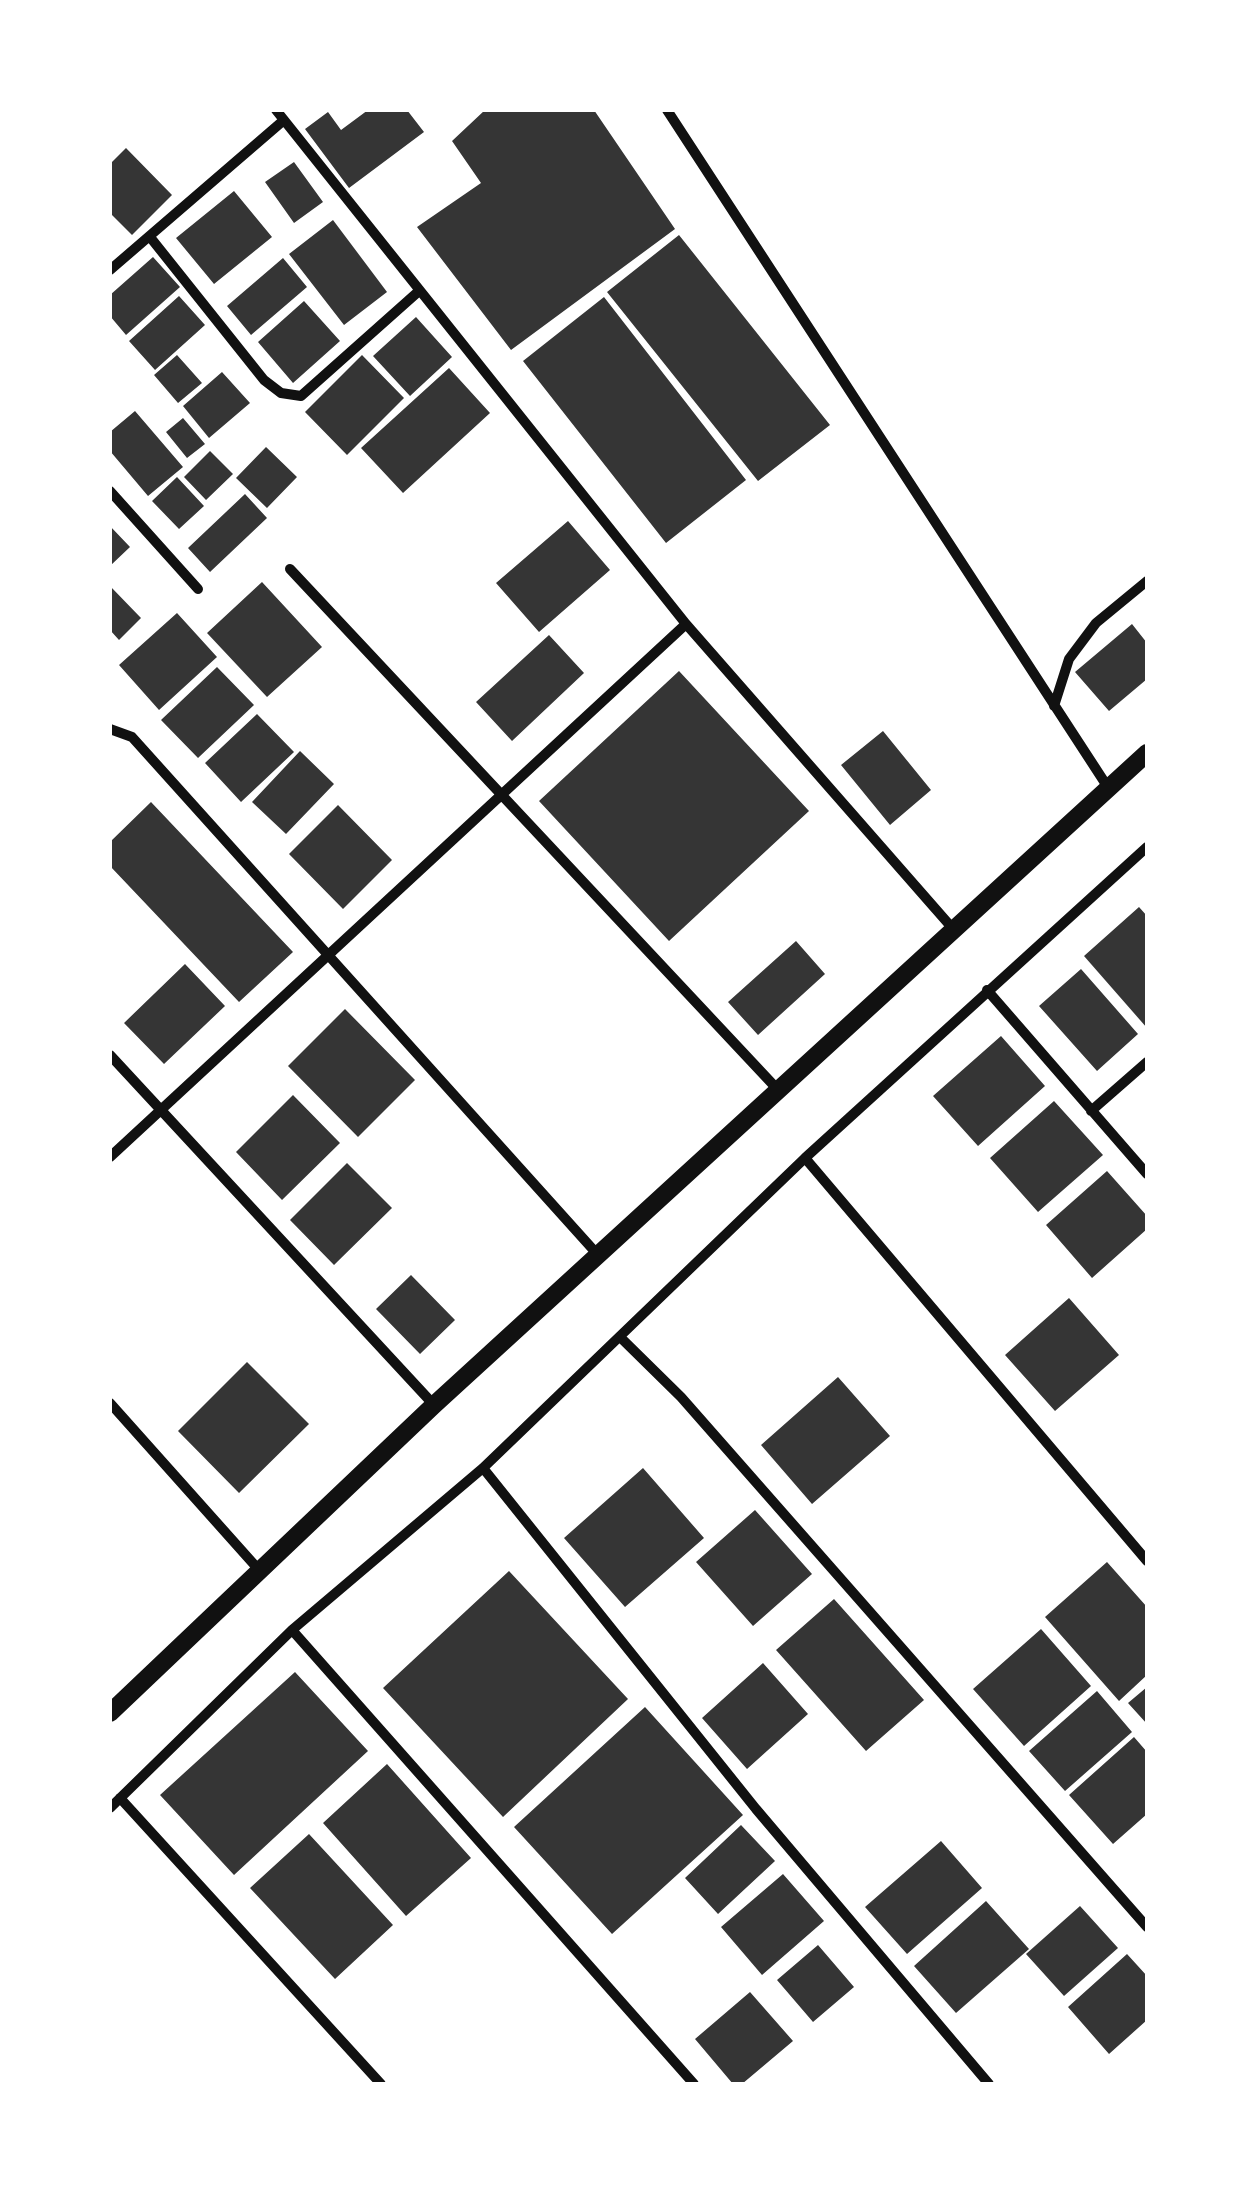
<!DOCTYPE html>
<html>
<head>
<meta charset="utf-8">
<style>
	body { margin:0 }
	#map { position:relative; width:1257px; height:2194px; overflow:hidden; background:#fff; font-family:"Titillium Web",sans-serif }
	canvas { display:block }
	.frame { position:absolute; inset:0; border:112px solid #fff; pointer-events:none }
</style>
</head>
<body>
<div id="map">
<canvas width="1257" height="2194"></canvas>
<div class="frame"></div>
</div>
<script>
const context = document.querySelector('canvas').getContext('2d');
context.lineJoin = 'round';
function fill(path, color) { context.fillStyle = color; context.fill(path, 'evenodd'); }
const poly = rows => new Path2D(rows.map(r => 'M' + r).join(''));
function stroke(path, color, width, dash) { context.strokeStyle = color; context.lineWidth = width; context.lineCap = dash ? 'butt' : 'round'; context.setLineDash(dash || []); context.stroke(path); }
fill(poly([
	[368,110,407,110,424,132,349,188,305,129,328,112,341,130],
	[485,110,594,110,675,229,511,350,417,227,481,183,452,141],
	[126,148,172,195,132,235,110,213,110,164],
	[294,162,323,202,294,223,265,182],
	[234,191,272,237,214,284,176,238],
	[333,220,387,292,344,325,289,254],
	[679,235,830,425,758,481,607,292],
	[153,257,180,287,126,335,110,316,110,295],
	[283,258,307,287,251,335,227,306],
	[179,296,205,325,155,370,129,341],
	[604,297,746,480,666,543,523,361],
	[304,301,340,341,293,383,258,342],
	[416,317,452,357,410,396,373,356],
	[177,355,202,383,178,403,154,375],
	[362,355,404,398,347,455,305,412],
	[449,368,490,413,403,493,361,448],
	[222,372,250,403,209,438,183,406],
	[135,411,183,467,148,496,110,451,110,432],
	[183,418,205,444,187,458,166,432],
	[266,447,297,477,267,508,236,478],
	[210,451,233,474,206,500,184,477],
	[177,477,204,506,179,529,152,501],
	[245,494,267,518,210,572,188,548],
	[568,521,610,570,539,632,496,583],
	[110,526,130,547,110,566],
	[262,582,322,647,267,697,207,633],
	[110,586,141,618,119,640,110,630],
	[177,613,217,657,159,710,119,665],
	[1132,624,1147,643,1147,679,1109,711,1075,672],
	[549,635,584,673,512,741,476,702],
	[217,667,254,705,198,758,161,720],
	[679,671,809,811,669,941,539,801],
	[257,714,294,752,241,802,205,763],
	[883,731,931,790,890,825,841,765],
	[300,751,334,784,286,834,252,802],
	[151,802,293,952,239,1002,110,866,110,842],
	[338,805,392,860,343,909,289,854],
	[1139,907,1147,916,1147,1028,1084,956],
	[796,941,825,974,758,1035,728,1002],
	[185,964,225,1006,164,1064,124,1023],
	[1081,969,1138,1034,1097,1071,1039,1006],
	[345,1009,415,1080,358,1137,288,1066],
	[1001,1036,1045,1086,978,1146,933,1096],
	[293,1095,340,1143,282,1200,236,1152],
	[1054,1101,1103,1155,1038,1212,990,1158],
	[347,1163,392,1208,334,1265,290,1220],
	[1107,1171,1147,1216,1147,1229,1092,1278,1046,1225],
	[411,1275,455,1320,420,1354,376,1309],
	[1069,1298,1119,1355,1055,1411,1005,1355],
	[247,1362,309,1424,239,1493,178,1431],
	[838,1377,890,1436,812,1504,761,1445],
	[643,1468,704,1538,625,1607,564,1538],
	[755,1510,812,1574,753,1626,696,1562],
	[1107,1562,1147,1607,1147,1675,1119,1701,1045,1617],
	[509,1571,628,1699,503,1817,383,1688],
	[834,1599,924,1700,866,1751,776,1650],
	[1041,1629,1091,1686,1024,1746,973,1689],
	[763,1663,808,1714,747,1769,702,1718],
	[295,1672,368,1751,234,1875,160,1795],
	[1147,1687,1147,1724,1128,1703],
	[1097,1691,1132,1732,1065,1791,1029,1751],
	[645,1707,743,1815,612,1934,514,1827],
	[1134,1737,1147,1752,1147,1814,1113,1844,1069,1795],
	[387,1764,471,1858,406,1916,323,1823],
	[741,1825,775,1861,718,1914,685,1878],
	[309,1834,393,1925,335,1979,250,1888],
	[941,1841,982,1888,907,1954,865,1907],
	[783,1874,824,1921,762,1975,721,1927],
	[986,1901,1029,1949,956,2013,914,1966],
	[1080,1906,1118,1948,1064,1996,1026,1954],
	[818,1945,854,1987,813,2022,777,1980],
	[1127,1954,1147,1976,1147,2020,1109,2054,1068,2007],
	[750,1992,793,2041,742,2084,733,2084,695,2039]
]), '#353535');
stroke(poly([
	[276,110,686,624,954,930],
	[667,110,1109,789],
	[150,237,264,380,281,393,301,396,419,291],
	[110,270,284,120],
	[110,491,198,589],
	[290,569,780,1092],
	[1054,706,1069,659,1096,623,1147,581],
	[110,729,132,737,598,1255],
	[1147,847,805,1158,1147,1561],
	[987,990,1147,1174],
	[110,1055,434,1405],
	[1091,1111,1147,1062],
	[110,1157,686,624],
	[620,1337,681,1397,1147,1927],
	[110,1403,259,1570],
	[483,1468,756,1809,989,2084],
	[292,1630,694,2084],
	[120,1798,381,2084],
	[110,1808,292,1630,483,1468,805,1158]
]), '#111', 10);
stroke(poly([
	[110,1713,434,1405,1147,753]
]), '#111', 18);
</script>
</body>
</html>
